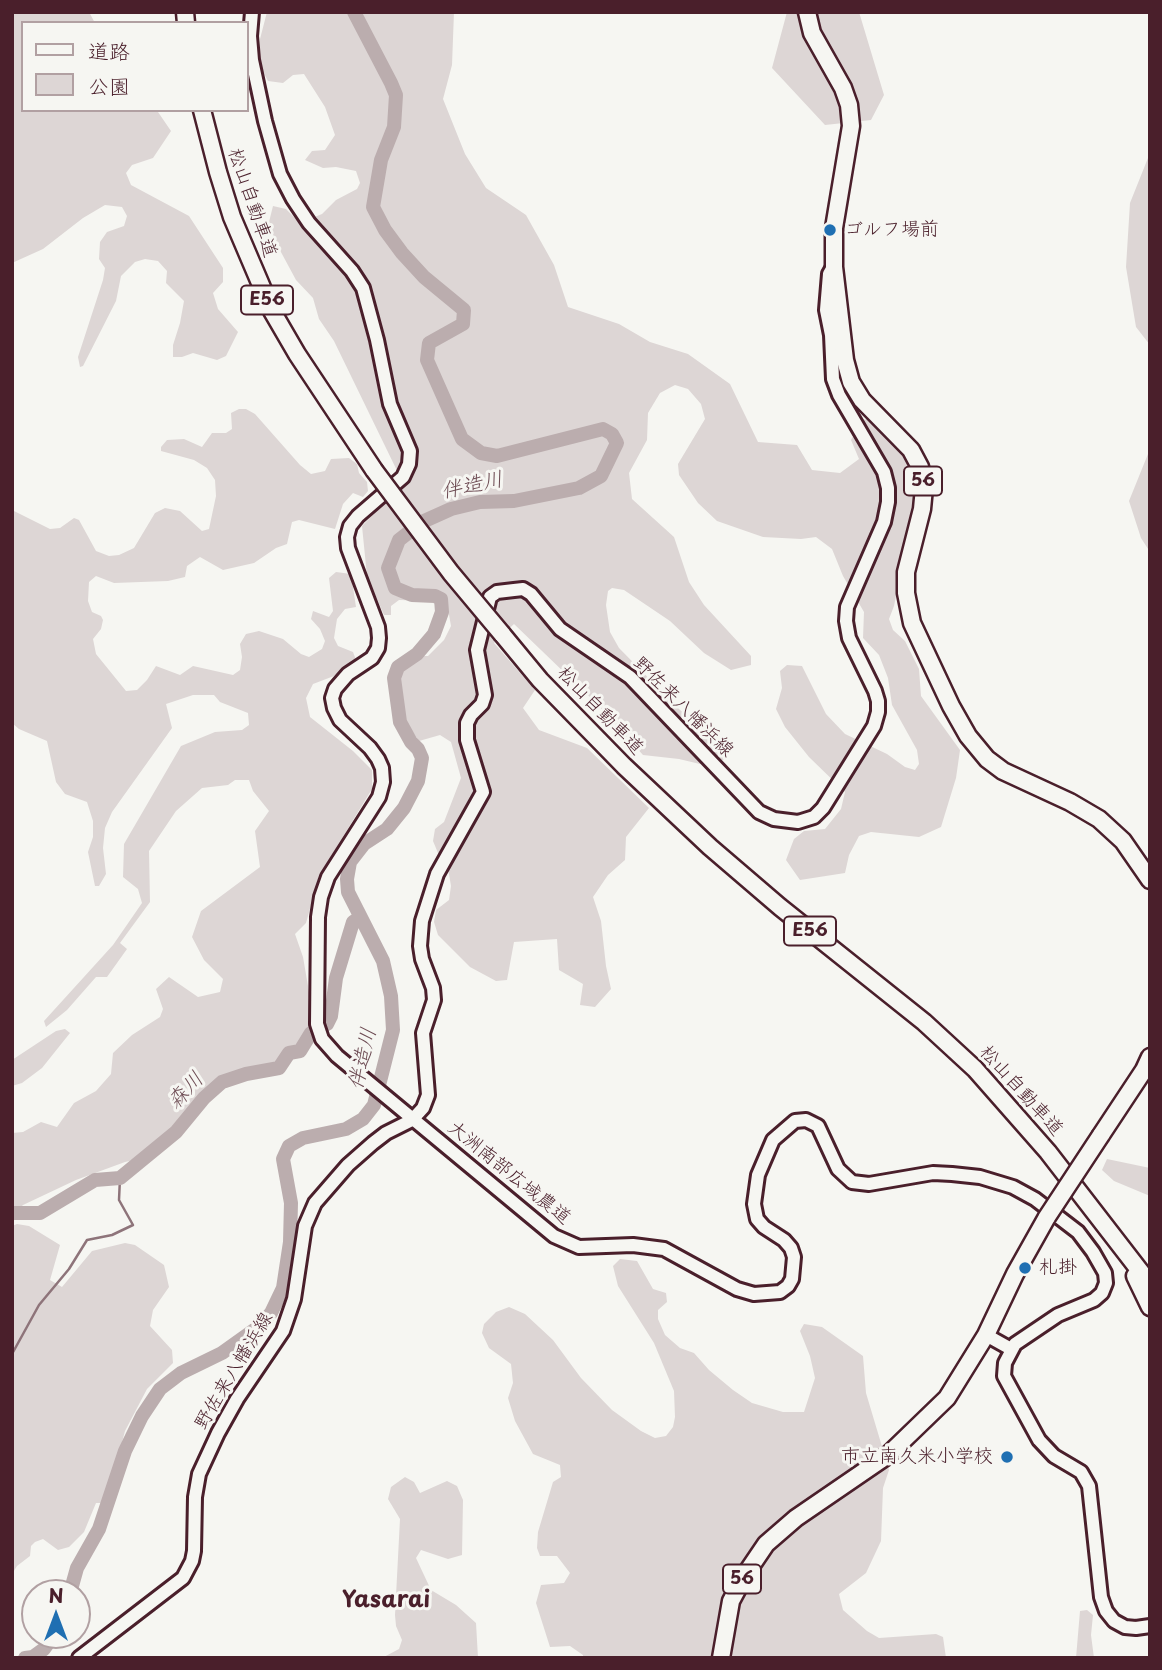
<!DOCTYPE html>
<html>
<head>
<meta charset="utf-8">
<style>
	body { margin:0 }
	#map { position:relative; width:1162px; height:1670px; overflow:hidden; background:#f6f6f2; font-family:"Playpen Sans","Klee One",sans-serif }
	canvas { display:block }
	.frame { position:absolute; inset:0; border:14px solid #4a1f2b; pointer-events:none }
	.legend { position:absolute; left:21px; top:21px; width:228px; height:91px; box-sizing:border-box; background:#f6f6f2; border:2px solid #b1a0a2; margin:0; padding:9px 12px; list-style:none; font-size:21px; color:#4a1f2b }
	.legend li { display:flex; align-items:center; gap:14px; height:35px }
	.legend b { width:35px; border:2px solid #b1a0a2 }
	.north { position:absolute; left:21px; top:1579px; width:70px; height:70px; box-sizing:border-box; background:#f6f6f2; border:2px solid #b1a0a2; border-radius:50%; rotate:0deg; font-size:19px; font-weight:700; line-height:28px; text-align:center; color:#4a1f2b }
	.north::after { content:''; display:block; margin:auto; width:24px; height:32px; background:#1f6fb2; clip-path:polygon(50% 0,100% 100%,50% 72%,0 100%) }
</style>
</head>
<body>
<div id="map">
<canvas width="1162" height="1670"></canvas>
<div class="frame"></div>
<ul class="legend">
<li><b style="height:9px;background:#f6f6f2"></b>道路</li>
<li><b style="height:19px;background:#ddd6d5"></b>公園</li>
</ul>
<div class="north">N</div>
</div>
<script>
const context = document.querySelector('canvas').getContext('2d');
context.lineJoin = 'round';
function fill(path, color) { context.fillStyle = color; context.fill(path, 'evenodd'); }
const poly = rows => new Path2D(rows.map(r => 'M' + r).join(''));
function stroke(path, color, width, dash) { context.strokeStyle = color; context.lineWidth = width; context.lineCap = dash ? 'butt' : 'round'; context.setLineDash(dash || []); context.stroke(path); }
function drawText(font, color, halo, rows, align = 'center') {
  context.font = font + ' "Playpen Sans","Klee One",sans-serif'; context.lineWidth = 6; context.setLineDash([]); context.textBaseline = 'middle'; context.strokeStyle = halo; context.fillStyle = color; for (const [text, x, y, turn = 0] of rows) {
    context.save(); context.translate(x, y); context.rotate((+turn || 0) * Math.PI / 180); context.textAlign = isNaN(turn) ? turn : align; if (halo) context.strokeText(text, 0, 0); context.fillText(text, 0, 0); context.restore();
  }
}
fill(poly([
	[12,12,89,12,95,23,23,23,23,110,154,110,158,112,171,131,153,158,132,165,126,173,131,185,189,216,223,268,223,282,213,293,218,309,238,332,226,356,217,360,193,353,182,357,173,357,173,345,180,323,184,301,166,283,167,271,158,261,145,259,135,262,121,276,116,301,83,366,80,367,78,357,103,280,105,268,99,259,100,242,107,232,124,226,127,216,122,207,105,205,83,218,43,249,12,263],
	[267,12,454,12,452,65,443,99,465,154,486,188,526,215,554,265,568,307,619,324,650,342,688,354,730,384,758,442,797,445,812,470,840,473,859,459,851,440,862,420,868,419,879,426,900,451,913,476,915,500,894,606,889,619,893,630,905,641,919,669,921,696,960,750,956,778,941,827,919,837,871,832,859,836,849,855,845,873,800,880,786,860,794,839,804,831,825,829,841,809,845,792,809,757,785,727,776,709,782,688,780,671,787,665,802,666,826,714,845,734,887,754,905,767,915,770,919,764,917,750,892,705,888,678,879,655,863,638,864,612,843,576,832,549,816,537,801,539,763,537,717,521,698,503,679,475,678,464,705,419,701,404,688,389,675,385,660,393,648,413,647,440,629,473,632,499,674,537,689,582,704,605,751,656,751,665,731,670,704,653,670,621,624,590,612,588,608,591,606,605,610,632,619,648,680,710,729,746,728,759,700,764,679,759,643,755,597,704,514,624,494,643,535,690,523,708,539,730,587,748,649,808,626,837,625,860,608,875,593,897,601,921,606,966,611,989,595,1007,580,1005,583,984,559,970,557,939,514,942,507,980,496,981,470,967,438,935,434,922,436,910,449,900,451,886,448,868,438,853,433,841,435,829,444,822,461,778,451,742,440,735,419,741,403,718,395,669,396,662,406,656,428,656,444,640,451,626,448,609,430,601,399,600,391,606,391,615,384,615,367,576,362,526,403,483,334,341,319,319,313,298,296,280,275,241,269,222,273,206,286,209,300,223,322,214,336,200,357,189,360,183,356,171,336,167,323,168,305,160,312,151,325,150,335,135,325,107,304,74,293,75,283,83,268,81,260,66,260,39],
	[787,12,859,12,884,95,871,120,825,125,772,68],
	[1150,153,1150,345,1136,327,1126,267,1130,203],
	[239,409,246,409,255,414,300,465,311,474,325,471,331,459,349,458,357,464,359,473,367,482,368,491,363,497,353,493,343,504,335,529,299,520,292,522,287,544,276,548,254,563,223,570,200,557,187,566,185,577,168,581,114,583,96,576,89,582,88,601,92,612,101,616,103,620,101,629,93,639,96,654,126,691,137,690,147,680,156,666,180,675,193,666,233,675,240,670,242,657,240,644,246,634,259,631,283,639,301,654,309,657,322,649,325,641,320,629,311,619,313,611,329,617,333,611,329,578,336,572,351,574,356,607,345,609,337,619,334,638,338,646,353,652,356,660,334,676,313,684,306,698,310,717,353,751,372,770,372,789,319,876,306,923,295,934,303,957,309,992,310,1021,308,1030,302,1042,290,1048,272,1066,227,1076,210,1089,186,1125,168,1144,151,1156,125,1162,76,1180,23,1205,12,1216,12,1133,23,1132,41,1122,57,1127,74,1103,96,1091,111,1074,113,1053,132,1035,160,1017,163,1009,156,989,169,977,198,997,220,992,223,979,204,960,192,937,201,911,260,867,255,831,269,811,253,791,249,780,235,780,228,785,202,788,176,811,149,851,150,902,120,943,127,949,107,977,96,977,67,1010,46,1027,44,1021,113,945,142,903,138,889,123,877,124,844,181,746,215,732,242,730,249,725,248,713,220,702,214,695,193,695,166,704,172,728,112,812,105,828,103,848,106,874,99,886,95,886,88,852,93,837,93,821,87,802,65,794,56,782,47,741,19,729,12,723,12,510,50,529,60,528,74,518,79,520,96,551,109,556,119,555,134,548,155,513,165,508,180,511,202,531,209,529,216,496,215,480,207,468,194,460,161,451,161,447,167,440,184,439,202,447,212,433,226,433,232,429,231,413],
	[1150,449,1150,552,1141,538,1129,501],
	[65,1029,70,1033,42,1068,22,1083,12,1086,12,1060,56,1031],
	[1107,1159,1150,1168,1150,1196,1114,1181,1102,1170],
	[17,1224,29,1226,60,1245,50,1280,62,1287,92,1251,125,1243,135,1245,164,1265,169,1287,153,1310,150,1326,172,1350,173,1363,147,1389,125,1431,112,1480,103,1503,96,1503,84,1532,69,1547,58,1550,43,1539,35,1542,31,1546,30,1556,17,1566,12,1574,12,1226],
	[620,1259,637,1261,653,1289,666,1293,667,1302,658,1310,658,1319,665,1335,680,1348,694,1353,709,1370,733,1390,752,1403,783,1412,804,1412,815,1378,810,1356,800,1331,804,1324,822,1327,863,1356,866,1393,889,1470,883,1488,881,1541,866,1573,839,1594,843,1610,867,1631,879,1638,936,1634,943,1637,946,1658,583,1658,583,1655,570,1646,550,1647,536,1603,541,1585,564,1583,570,1573,557,1556,540,1556,537,1548,538,1532,553,1482,561,1477,560,1465,533,1454,515,1421,508,1398,513,1383,511,1364,489,1348,482,1333,484,1324,496,1312,509,1307,525,1314,553,1340,581,1378,612,1410,641,1431,655,1438,666,1436,673,1427,675,1417,674,1391,654,1343,618,1286,613,1266],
	[405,1477,414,1482,420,1493,447,1481,457,1486,463,1500,462,1555,448,1559,421,1550,416,1558,431,1590,456,1605,476,1623,478,1658,382,1658,399,1649,402,1640,396,1626,395,1615,400,1519,388,1499,391,1487],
	[1087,1610,1093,1615,1091,1635,1094,1658,1076,1658,1080,1611]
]), '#ddd6d5');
stroke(poly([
	[12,1354,39,1305,69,1269,87,1240,112,1235,133,1225,119,1200,120,1178]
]), '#8e747a', 2.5);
stroke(poly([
	[12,1213,40,1213,95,1180,120,1178,176,1132,204,1098,222,1082,246,1074,279,1068,289,1053,300,1051,311,1033,327,1024,331,1016,336,978,353,922,359,918],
	[70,1593,77,1568,99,1529,125,1451,142,1416,160,1389,181,1373,222,1353,257,1328,271,1313,283,1288,290,1242,291,1203,283,1159,289,1146,303,1138,346,1129,363,1119,374,1105,393,1030,391,996,383,961,348,892,347,879,350,862,364,844,387,829,404,808,418,781,422,758,418,749,411,742,400,722,394,678,398,667,417,654,434,634,442,612,441,599,435,596,412,595,395,588,388,568,399,540,422,522,451,509,480,502,514,501,579,488,601,476,617,443,612,434,603,429,497,456,481,453,462,439,427,360,429,343,463,324,464,310,424,277,402,253,385,230,373,207,381,160,394,127,396,95,391,83,354,12],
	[25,1658,33,1657,44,1649,54,1635]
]), '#bbadae', 14);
const secondary = poly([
	[252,12,250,36,252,60,265,121,280,174,293,199,309,223,352,271,363,288,377,340,390,404,410,451,409,464,403,477,358,516,350,526,347,537,348,548,378,627,379,638,378,648,372,658,348,674,335,689,332,698,334,708,340,720,370,748,378,759,382,768,383,782,379,797,328,877,321,897,318,917,317,1024,322,1039,337,1056,554,1236,579,1247,633,1245,664,1249,737,1289,754,1294,780,1292,788,1286,792,1279,794,1257,791,1248,784,1240,764,1227,757,1219,754,1204,758,1175,773,1140,795,1121,806,1120,818,1126,838,1169,852,1182,869,1184,933,1173,952,1174,980,1177,1013,1187,1035,1199,1078,1232,1093,1252,1105,1273,1106,1283,1102,1293,1094,1300,1058,1315,1015,1344,1005,1363,1004,1376,1039,1440,1054,1456,1081,1472,1089,1486,1101,1597,1106,1611,1114,1621,1125,1627,1136,1628,1150,1626],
	[986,1335,1011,1349],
	[79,1658,183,1578,192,1561,194,1551,195,1497,199,1474,218,1433,237,1399,283,1331,294,1299,305,1226,315,1203,348,1165,373,1143,386,1133,412,1120,423,1108,428,1095,423,1033,434,1000,433,988,422,959,420,946,422,921,437,874,483,792,467,740,467,723,471,715,482,704,485,695,477,650,490,597,497,592,514,590,523,589,531,594,560,629,630,677,759,812,774,819,798,822,814,817,823,808,874,726,878,712,878,701,875,691,849,638,846,621,847,607,884,522,888,502,888,488,884,472,839,395,833,379,831,335,826,310,829,274,833,267]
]);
const highway = poly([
	[185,12,186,23],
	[807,12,812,33,843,88,849,105,851,126,834,228,834,267,845,360,851,382,862,400,911,450,920,467,924,488,922,509,906,572,906,593,912,623,951,706,968,736,987,759,1003,771,1070,802,1099,819,1123,841,1150,880],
	[202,110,218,172,232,217,272,311,297,354,374,470],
	[502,634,540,680,624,766,710,847,780,907,924,1022,975,1069,1048,1152,1150,1284],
	[1101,1135,1144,1070,1150,1057],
	[1135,1276,1150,1307],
	[721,1658,731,1601,745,1575,766,1544,796,1518,888,1455,947,1398,986,1335,1015,1274,1047,1217]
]);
stroke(secondary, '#4a1f2b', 18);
stroke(highway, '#4a1f2b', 21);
stroke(secondary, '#f6f6f2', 12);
stroke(highway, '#f6f6f2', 16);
const highwayBridge = poly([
	[374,470,451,573,502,634],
	[1047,1217,1101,1135]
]);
stroke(highwayBridge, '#4a1f2b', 21, []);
stroke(highwayBridge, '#f6f6f2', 16);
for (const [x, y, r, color] of [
	[830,230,7,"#1f6fb2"],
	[1025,1268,7,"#1f6fb2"],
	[1007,1457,7,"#1f6fb2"]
]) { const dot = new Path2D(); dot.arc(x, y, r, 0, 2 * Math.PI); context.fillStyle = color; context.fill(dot); stroke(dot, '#f6f6f2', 2.5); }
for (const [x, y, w] of [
	[267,300,52],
	[923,481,38],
	[810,931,52],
	[742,1579,38]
]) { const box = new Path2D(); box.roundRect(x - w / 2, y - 14.5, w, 29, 5); context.fillStyle = '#f6f6f2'; context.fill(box); stroke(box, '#4a1f2b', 2); }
drawText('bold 18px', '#4a1f2b', null, [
	["E56",267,300],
	["56",923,481],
	["E56",810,931],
	["56",742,1579]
]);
drawText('19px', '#4a1f2b', '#f6f6f2', [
	["松山自動車道",252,203,71],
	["野佐来八幡浜線",683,707,45],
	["松山自動車道",600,711,46],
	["松山自動車道",1021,1091,48],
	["大洲南部広域農道",509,1173,39],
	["野佐来八幡浜線",234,1371,-59]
]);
drawText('19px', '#4a1f2b', '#f6f6f2', [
	["ゴルフ場前",844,230],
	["札掛",1039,1268],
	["市立南久米小学校",993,1457,"right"]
], 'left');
drawText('italic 21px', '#6c4a52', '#f6f6f2', [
	["伴造川",472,486,-12],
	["伴造川",363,1059,-77],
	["森川",186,1091,-47]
]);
drawText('bold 23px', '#4a1f2b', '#f6f6f2', [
	["Yasarai",386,1601]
]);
</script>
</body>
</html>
